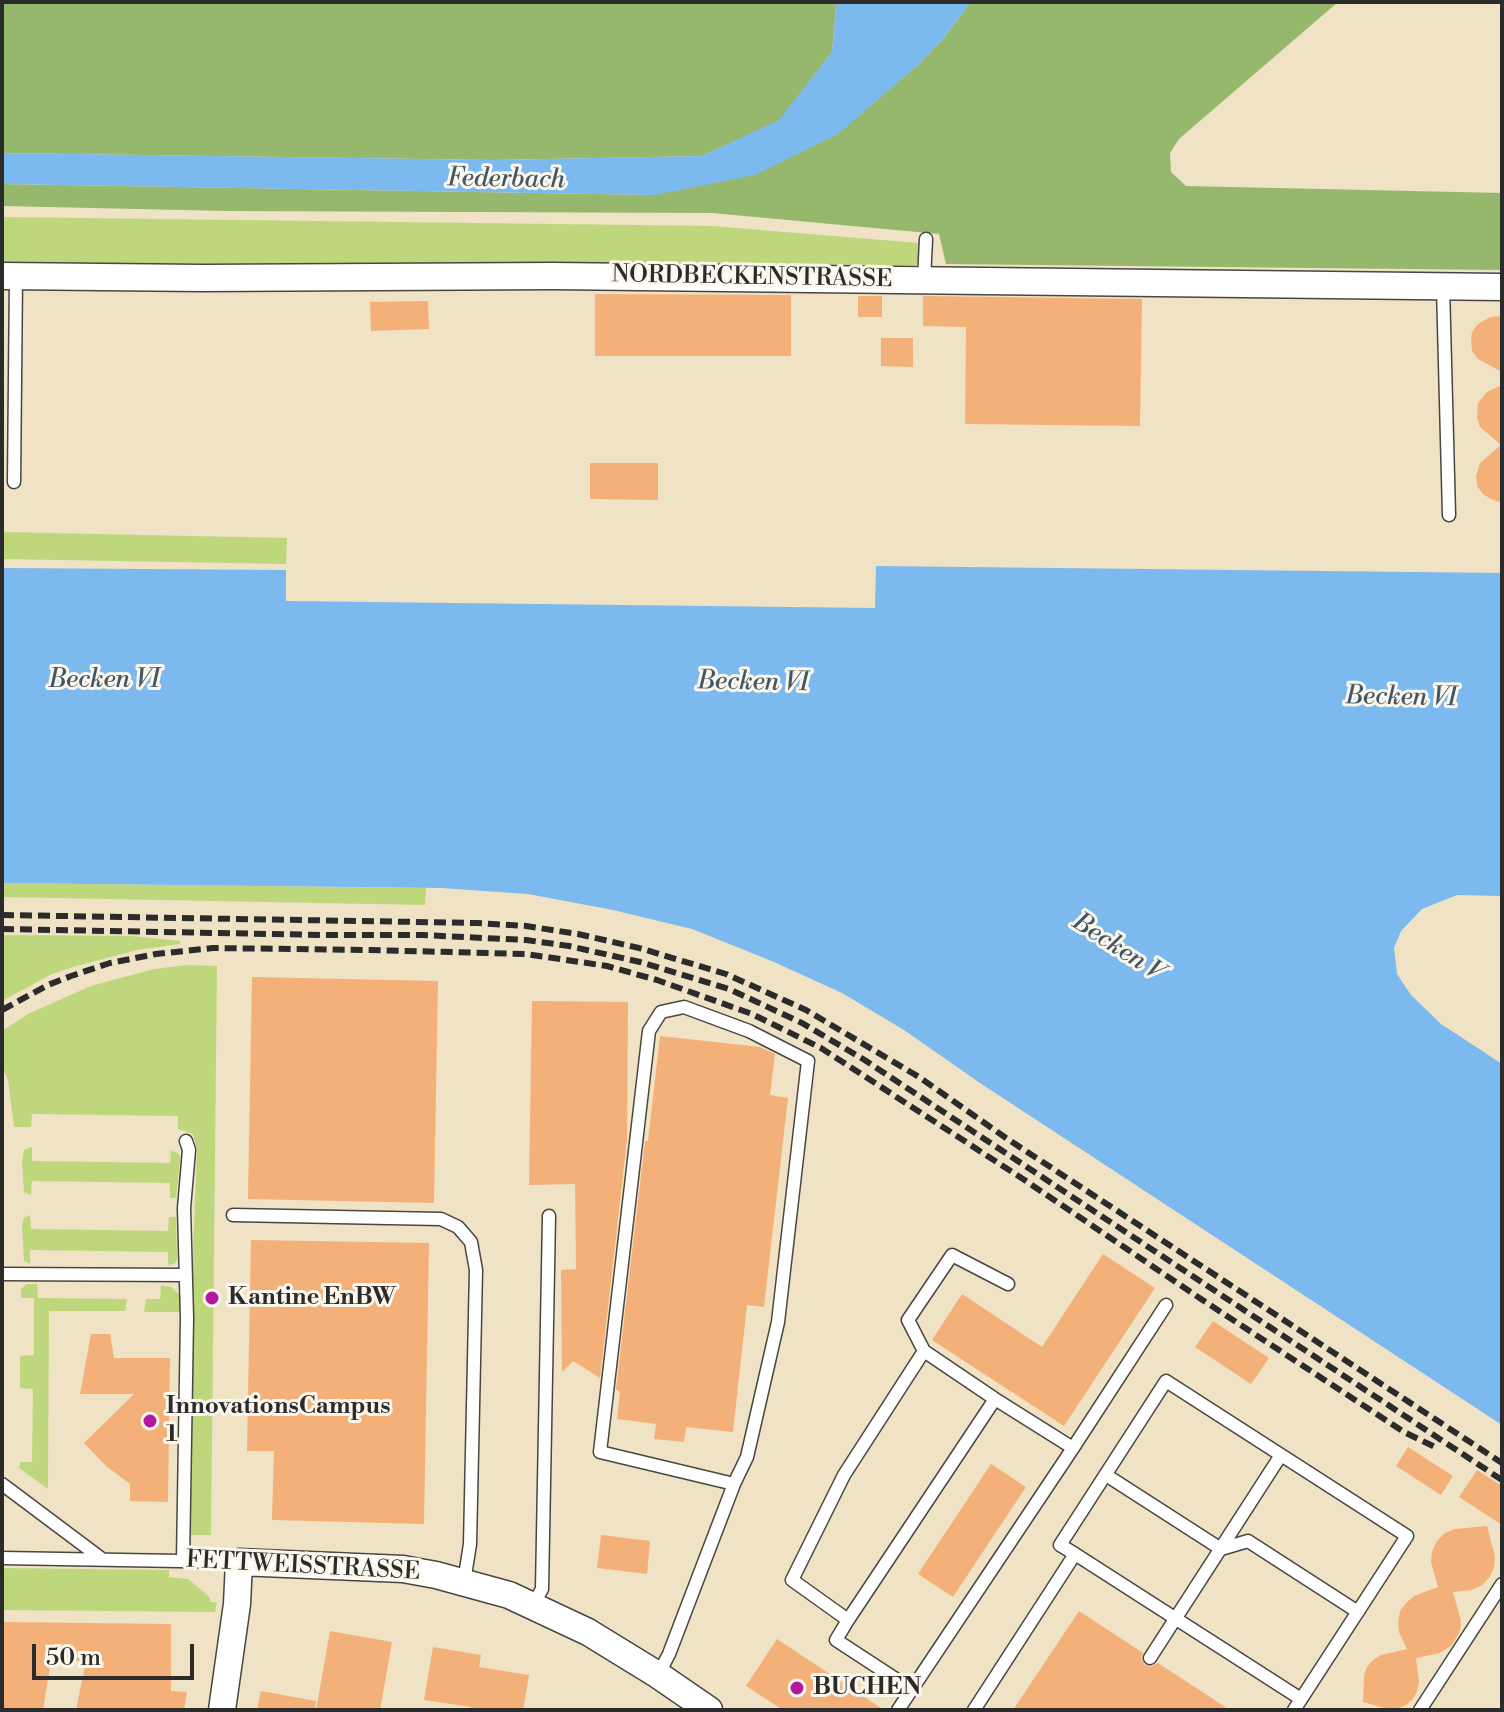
<!DOCTYPE html>
<html>
<head>
<meta charset="utf-8">
<style>
	body { margin:0 }
	#map { position:relative; width:1504px; height:1712px; overflow:hidden; background:#f0e2c4; font-family:"Libre Bodoni",serif }
	canvas { display:block }
	.frame { position:absolute; inset:0; border:4px solid #2b2b2b; pointer-events:none }
	.scale { position:absolute; left:32px; top:1644px; width:162px; height:36px; box-sizing:border-box; border:4px solid #2b2b2b; border-top:0; padding-left:10px; font-size:24px; line-height:28px; white-space:nowrap; color:#2b2b2b; -webkit-text-stroke:6px #fbf7ec; paint-order:stroke }
</style>
</head>
<body>
<div id="map">
<canvas width="1504" height="1712"></canvas>
<div class="frame"></div>
<div class="scale">50 m</div>
</div>
<script>
const context = document.querySelector('canvas').getContext('2d');
context.lineJoin = 'round';
function fill(path, color) { context.fillStyle = color; context.fill(path, 'evenodd'); }
const poly = rows => new Path2D(rows.map(r => 'M' + r).join(''));
function stroke(path, color, width, dash) { context.strokeStyle = color; context.lineWidth = width; context.lineCap = dash ? 'butt' : 'round'; context.setLineDash(dash || []); context.stroke(path); }
function drawText(font, color, halo, rows, align = 'center') {
  context.font = font + ' "Libre Bodoni",serif'; context.lineWidth = 6; context.setLineDash([]); context.textBaseline = 'middle'; context.strokeStyle = halo; context.fillStyle = color; for (const [text, x, y, turn = 0] of rows) {
    context.save(); context.translate(x, y); context.rotate((+turn || 0) * Math.PI / 180); context.textAlign = isNaN(turn) ? turn : align; if (halo) context.strokeText(text, 0, 0); context.fillText(text, 0, 0); context.restore();
  }
}
fill(poly([
	[2,217,712,226,919,243,922,249,920,261,915,265,2,263],
	[2,532,287,538,286,564,2,559],
	[2,883,426,888,425,905,2,897],
	[2,935,131,936,180,941,180,944,137,950,73,967,52,974,2,1001],
	[188,965,217,966,211,1535,190,1535,192,1278,197,1150,193,1134,178,1129,178,1116,32,1114,31,1127,14,1127,8,1080,2,1066,2,1031,28,1014,91,986,154,969],
	[32,1147,32,1161,170,1163,171,1150,178,1153,180,1157,176,1198,170,1198,170,1183,32,1181,31,1195,24,1192,22,1161,24,1150],
	[30,1215,31,1229,168,1231,169,1217,176,1217,177,1260,174,1264,168,1265,168,1252,30,1250,30,1264,24,1261,22,1225,24,1218],
	[27,1284,37,1284,38,1298,127,1299,125,1311,49,1311,48,1489,19,1468,20,1462,32,1462,33,1389,20,1388,20,1356,34,1355,34,1298,21,1298,21,1289],
	[161,1285,171,1287,179,1294,182,1301,181,1312,144,1312,146,1299,160,1299],
	[2,1568,169,1570,169,1577,188,1579,205,1593,210,1598,210,1602,217,1602,215,1612,2,1610]
]), '#bed77c');
fill(poly([
	[2,2,844,2,836,6,832,52,779,121,702,156,494,160,2,153],
	[971,2,1338,2,1179,139,1170,153,1171,172,1186,186,1502,193,1502,270,946,264,939,234,712,213,228,211,2,206,2,184,655,195,837,134,919,64,942,40]
]), '#96b86c');
fill(poly([
	[844,2,971,2,942,40,919,64,838,134,755,175,655,195,2,184,2,153,494,160,702,156,779,120,832,52,836,6],
	[876,566,1502,573,1502,896,1457,895,1422,909,1401,931,1394,948,1397,974,1411,995,1441,1024,1502,1064,1502,1425,980,1083,904,1030,842,993,774,962,692,929,613,910,528,894,441,888,2,883,2,568,286,570,286,601,875,608]
]), '#7bb9ee');
fill(poly([
	[595,294,791,295,791,356,595,356],
	[858,296,882,296,882,317,858,317],
	[923,296,1142,299,1140,426,965,424,966,327,923,326],
	[428,301,429,329,371,331,370,302],
	[1502,316,1502,372,1478,359,1472,351,1471,341,1472,332,1478,324,1490,317],
	[881,338,913,338,913,367,881,366],
	[1502,385,1502,503,1491,499,1483,494,1477,486,1476,476,1480,463,1501,445,1480,427,1477,418,1478,403,1487,392],
	[590,463,658,463,658,500,590,499],
	[252,977,438,981,434,1203,248,1199],
	[532,1001,628,1002,627,1140,600,1378,573,1361,562,1372,561,1270,576,1269,575,1184,529,1185],
	[660,1036,760,1047,775,1054,770,1095,788,1098,764,1307,747,1305,733,1432,686,1427,684,1442,654,1439,656,1424,617,1419,620,1392,616,1389,645,1141,648,1141],
	[251,1240,429,1243,424,1524,272,1520,274,1451,247,1451],
	[1103,1254,1155,1288,1064,1426,932,1340,962,1294,1042,1347],
	[1213,1321,1269,1358,1251,1384,1195,1347],
	[91,1334,110,1334,114,1358,170,1358,168,1502,130,1501,130,1484,106,1466,84,1443,134,1394,80,1394],
	[1408,1447,1453,1476,1441,1495,1396,1466],
	[991,1464,1026,1487,953,1597,918,1574],
	[1477,1470,1502,1486,1502,1525,1459,1497],
	[1487,1526,1495,1557,1494,1568,1489,1578,1481,1586,1471,1590,1453,1592,1461,1621,1460,1631,1452,1645,1440,1653,1416,1658,1419,1682,1417,1691,1413,1699,1406,1705,1397,1709,1388,1709,1363,1702,1364,1676,1367,1667,1373,1660,1381,1655,1407,1649,1399,1632,1398,1622,1400,1611,1406,1603,1414,1596,1438,1587,1431,1562,1432,1551,1437,1541,1445,1533,1455,1529],
	[601,1535,650,1541,647,1574,597,1568],
	[1079,1611,1143,1653,1141,1658,1145,1665,1150,1667,1158,1663,1230,1710,1013,1710],
	[2,1622,171,1624,171,1691,187,1692,184,1710,76,1710,86,1661,51,1661,43,1710,2,1710],
	[330,1631,392,1642,380,1710,316,1710],
	[777,1639,884,1710,783,1710,746,1686],
	[433,1647,481,1655,479,1667,529,1675,523,1710,471,1710,471,1707,424,1700],
	[261,1691,316,1701,315,1710,257,1710]
]), '#f3b078');
const lane = poly([
	[924,280,926,239],
	[1443,287,1449,515],
	[14,482,16,276],
	[233,1215,441,1219,458,1227,471,1242,476,1270,470,1544,464,1582],
	[2,1274,185,1275],
	[924,1351,908,1320,952,1255,1008,1284],
	[1106,1475,1221,1549,1248,1541,1358,1612],
	[2,1484,102,1559],
	[1075,1554,1060,1545,1166,1381,1407,1536,1294,1710],
	[2,1558,239,1562],
	[183,1560,187,1318,184,1208,189,1150,186,1141],
	[533,1605,542,1589,549,1216],
	[848,1620,792,1580,844,1475,924,1351,995,1399],
	[1150,1658,1281,1455],
	[658,1675,669,1654,734,1484,747,1457,778,1322,808,1061,749,1031,684,1007,661,1012,649,1031,600,1452,734,1484],
	[911,1689,836,1640,848,1620,995,1399,1073,1448],
	[898,1710,1073,1448,1166,1305],
	[974,1710,1075,1554,1301,1699],
	[1420,1710,1502,1584]
]);
const street = poly([
	[2,276,202,278,553,276,1502,287],
	[222,1710,237,1604,239,1562,403,1569,436,1575,509,1595,588,1632,658,1675,709,1710]
]);
stroke(lane, '#494642', 15);
stroke(street, '#494642', 29);
stroke(lane, '#fff', 12);
stroke(street, '#fff', 26);
stroke(poly([
	[2,915,477,923,526,926,578,934,639,948,726,974,806,1010,919,1077,1006,1138,1502,1463],
	[2,929,324,935,422,935,526,940,569,946,640,962,729,989,802,1023,863,1059,1502,1480],
	[2,1010,48,985,71,976,110,963,156,954,213,948,370,950,526,954,607,966,657,980,752,1014,821,1048,1023,1179,1201,1299,1404,1432,1435,1447]
]), '#2b2b2b', 6, [12, 6]);
for (const [x, y, r, color] of [
	[212,1298,8,"#b5179e"],
	[150,1421,8,"#b5179e"],
	[797,1688,8,"#b5179e"]
]) { const dot = new Path2D(); dot.arc(x, y, r, 0, 2 * Math.PI); context.fillStyle = color; context.fill(dot); stroke(dot, '#fbf7ec', 3); }
drawText('24px', '#2b2b2b', '#fbf7ec', [
	["NORDBECKENSTRASSE",752,278,1],
	["FETTWEISSTRASSE",303,1567,3]
]);
drawText('bold 24px', '#2b2b2b', '#fbf7ec', [
	["Kantine EnBW",228,1298],
	["InnovationsCampus",166,1407],
	["1",166,1435],
	["BUCHEN",813,1688]
], 'left');
drawText('italic 26px', '#435666', '#fbf7ec', [
	["Federbach",506,180,1],
	["Becken VI",104,681],
	["Becken VI",753,683,1],
	["Becken VI",1401,698,1],
	["Becken V",1117,948,33]
]);
</script>
</body>
</html>
